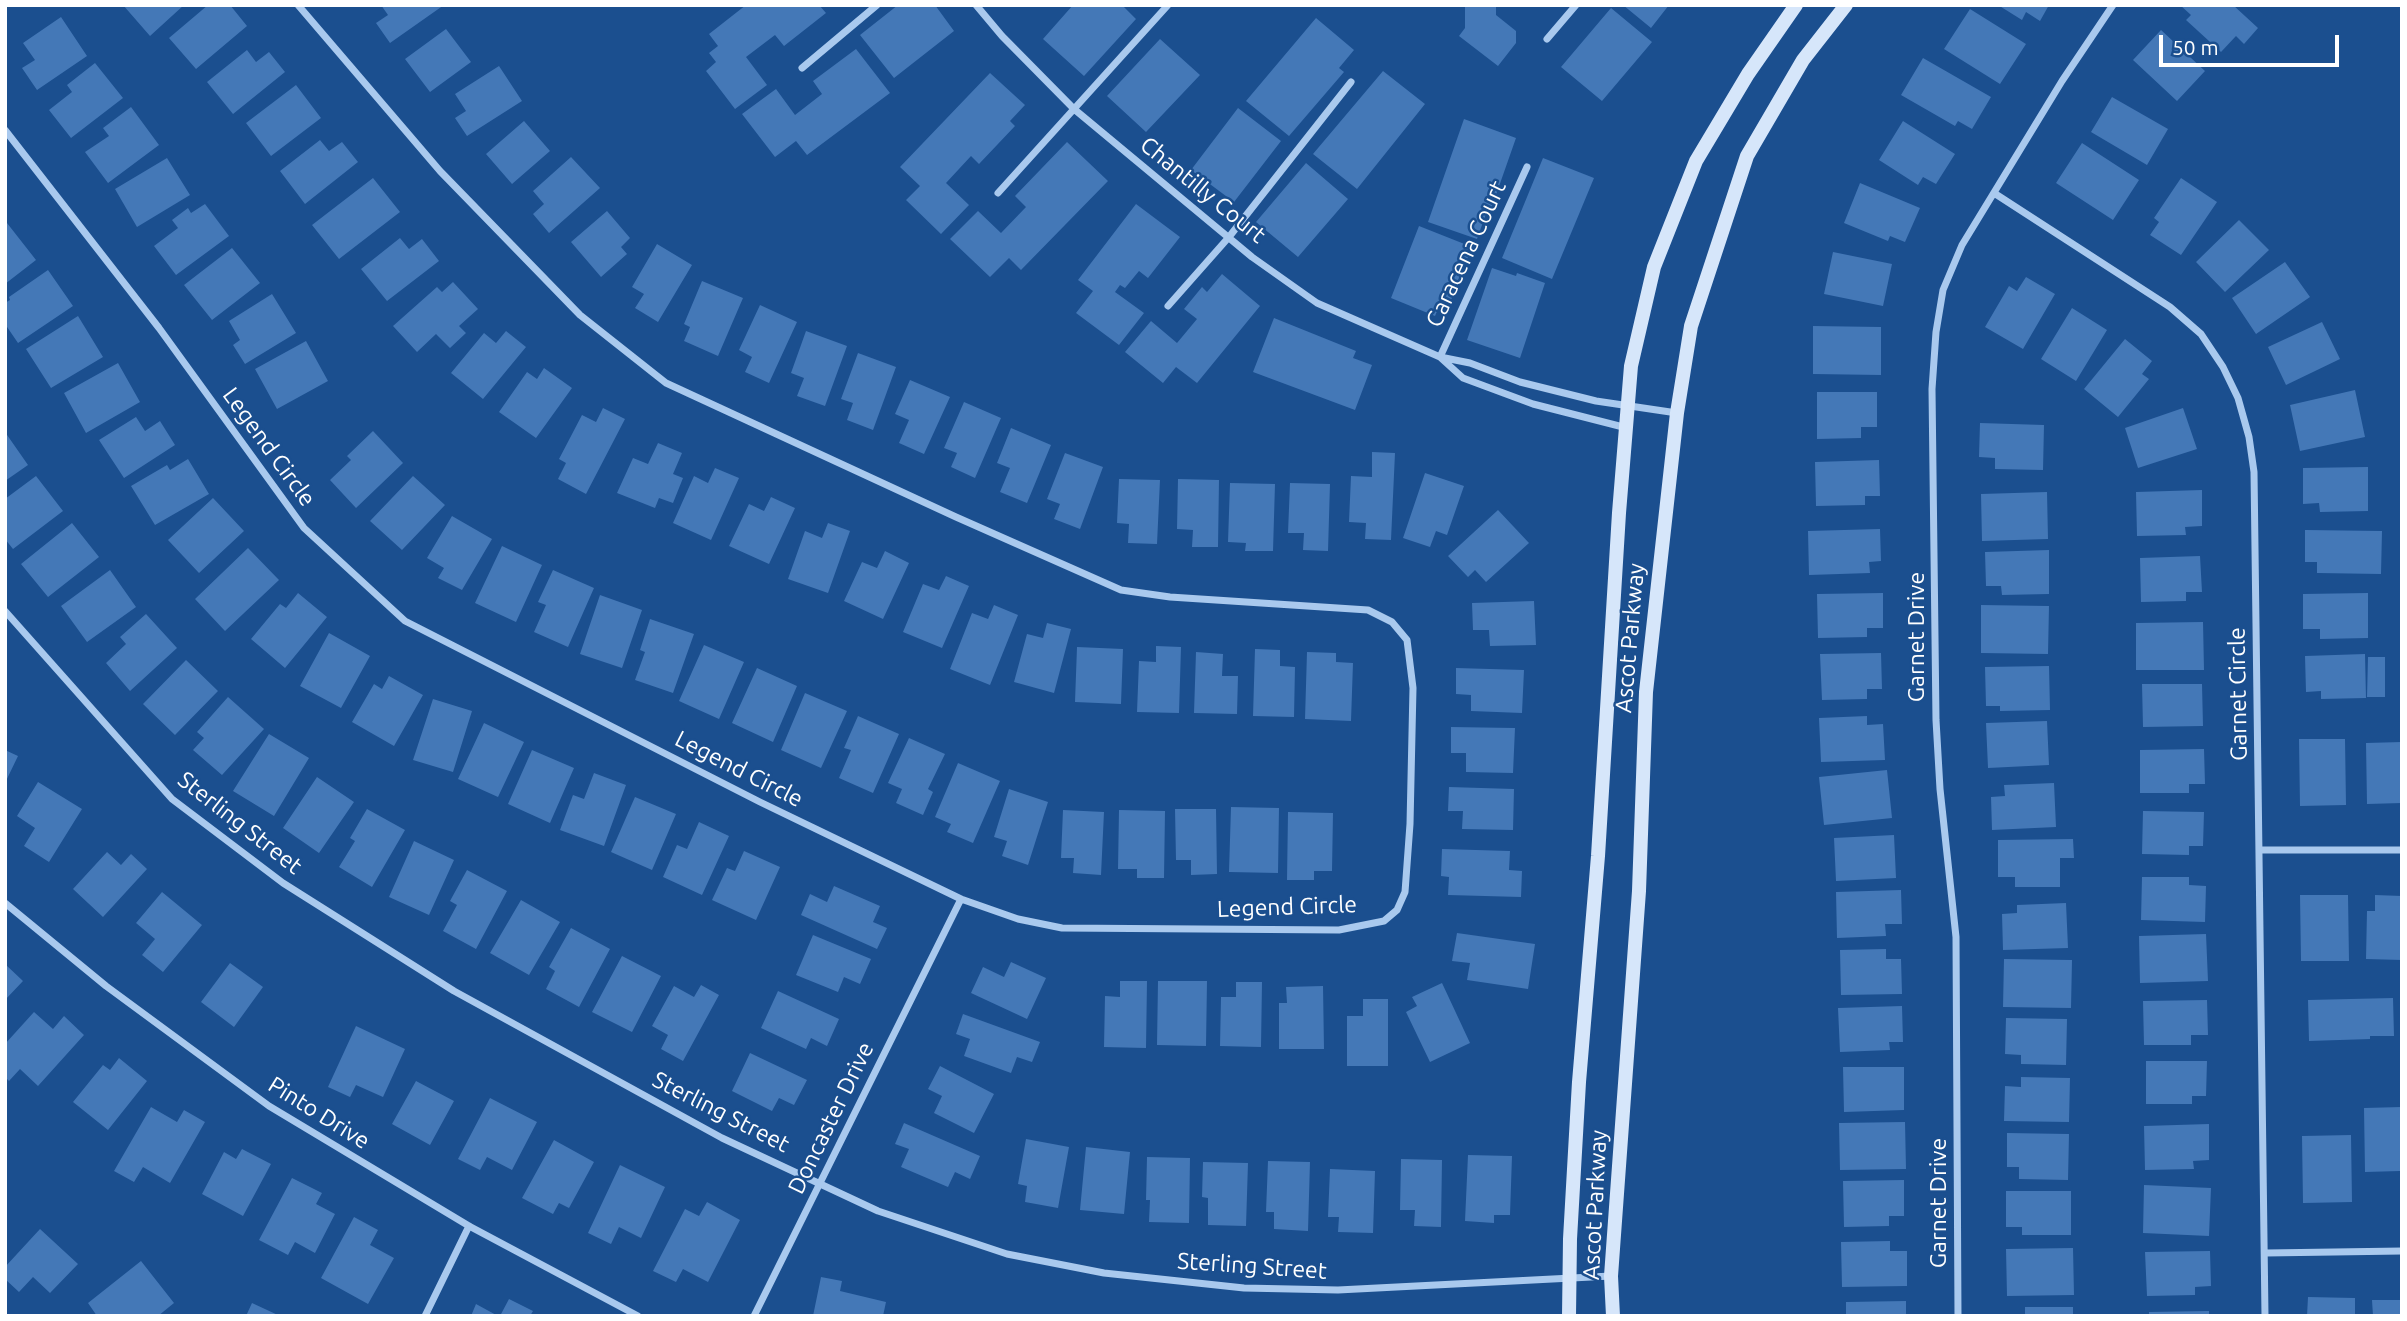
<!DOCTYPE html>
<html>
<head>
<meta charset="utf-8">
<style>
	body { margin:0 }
	#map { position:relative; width:2407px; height:1321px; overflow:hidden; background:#1b4f8f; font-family:Ubuntu,sans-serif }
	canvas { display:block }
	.frame { position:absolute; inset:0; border:7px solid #fff; pointer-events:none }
	.scale { position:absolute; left:2159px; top:35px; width:180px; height:32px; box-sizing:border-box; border:4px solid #fff; border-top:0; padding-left:9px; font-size:21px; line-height:24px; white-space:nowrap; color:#fff; -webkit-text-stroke:5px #1b4f8f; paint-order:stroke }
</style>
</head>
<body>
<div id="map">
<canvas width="2407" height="1321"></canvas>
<div class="frame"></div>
<div class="scale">50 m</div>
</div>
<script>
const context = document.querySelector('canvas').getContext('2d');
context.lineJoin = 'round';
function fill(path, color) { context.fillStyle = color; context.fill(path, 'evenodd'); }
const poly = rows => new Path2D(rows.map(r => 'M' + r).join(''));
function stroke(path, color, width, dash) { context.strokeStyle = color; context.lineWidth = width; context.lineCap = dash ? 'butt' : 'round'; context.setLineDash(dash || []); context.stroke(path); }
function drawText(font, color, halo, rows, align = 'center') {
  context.font = font + ' Ubuntu,sans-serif'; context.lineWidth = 5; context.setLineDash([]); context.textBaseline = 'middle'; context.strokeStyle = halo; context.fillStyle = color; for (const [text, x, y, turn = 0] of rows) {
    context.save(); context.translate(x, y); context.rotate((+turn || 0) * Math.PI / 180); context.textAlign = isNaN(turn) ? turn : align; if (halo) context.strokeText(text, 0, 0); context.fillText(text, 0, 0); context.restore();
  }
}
fill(poly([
	[123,5,184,5,150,36],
	[208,5,230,5,247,26,196,69,169,38],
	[381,5,444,5,390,43,376,23,388,15],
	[746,5,819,5,826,13,784,46,775,35,746,57,767,85,735,109,706,71,716,62,709,53,718,46,709,34],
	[898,5,935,5,954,31,894,78,860,35],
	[1073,5,1122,5,1136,19,1084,76,1043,39],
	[1465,5,1496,5,1496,15,1516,31,1516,43,1498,66,1459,36,1465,28],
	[1623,5,1669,5,1651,28],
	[1998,5,2049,5,2040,21,2026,12,2022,20],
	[2180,5,2233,5,2258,28,2244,44,2236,36,2221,52,2186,20,2191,15],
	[1611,8,1652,42,1602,101,1561,67],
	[1970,9,2026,44,2000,84,1944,49],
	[61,17,87,56,37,90,22,68,35,60,23,43],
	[1316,18,1354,50,1339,68,1344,72,1289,136,1246,101],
	[446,29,471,62,430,92,405,59],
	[2161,30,2205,71,2177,101,2133,60],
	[1160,39,1200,75,1146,132,1107,96],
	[856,49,890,93,807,155,796,141,775,157,742,114,776,89,795,115,822,94,813,81],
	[247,50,256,62,269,52,285,72,233,114,207,82],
	[1923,58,1991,97,1972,129,1958,121,1955,126,1901,95],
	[95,63,123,98,71,138,49,110,72,92,67,85],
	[499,66,522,101,467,136,455,118,466,111,455,94],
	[1383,71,1425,104,1357,189,1313,154],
	[990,73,1025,105,1010,121,1015,126,979,164,971,156,946,183,969,205,941,234,906,200,920,186,900,167],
	[296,85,321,118,271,156,246,123],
	[2112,97,2168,129,2147,165,2091,132],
	[131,107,159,145,108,183,85,152,109,136,103,128],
	[1238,108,1281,141,1234,202,1191,170],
	[1464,119,1516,138,1490,212,1487,211,1477,239,1428,222],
	[524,121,550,151,512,184,486,154],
	[1903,121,1955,154,1936,184,1923,177,1918,185,1879,160],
	[320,140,329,151,342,142,358,162,305,204,280,171],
	[1067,142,1108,181,1021,270,1009,258,990,277,950,239,978,211,1001,233,1026,207,1015,196],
	[2082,143,2139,180,2113,220,2056,183],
	[571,157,600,188,549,233,533,214,544,204,533,191],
	[167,158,190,195,137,227,115,189],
	[1543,158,1594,178,1552,279,1502,258],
	[1306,163,1348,199,1298,257,1256,222],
	[373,178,400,212,339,259,312,225],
	[2181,178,2217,202,2181,255,2150,235,2159,222,2154,218],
	[1860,183,1920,208,1905,242,1890,236,1888,241,1844,223],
	[205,204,229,236,176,275,154,246,178,228,172,220,188,208,191,213],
	[1136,204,1180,237,1148,278,1139,271,1125,288,1120,285,1115,292,1144,313,1119,345,1076,313,1093,291,1078,280],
	[607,211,630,238,621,247,627,254,601,277,571,242],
	[2239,220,2269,250,2225,292,2196,262],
	[7,223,36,260,5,284,5,224],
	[1419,226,1472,247,1451,300,1443,297,1435,316,1391,298],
	[400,238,409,249,422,239,439,261,387,301,361,269],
	[657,244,692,265,658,322,635,308,644,294,632,287],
	[232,248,260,283,212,320,184,285],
	[1833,252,1892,264,1883,306,1824,294],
	[2285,262,2310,297,2256,334,2232,298],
	[1492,268,1516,276,1517,273,1545,283,1520,358,1467,340],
	[48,270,73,306,18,343,5,324,5,303,10,300,9,297],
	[1222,274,1260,306,1197,383,1176,367,1163,383,1125,352,1151,321,1177,343,1197,319,1184,309,1202,287,1207,292],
	[2026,277,2055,294,2023,349,1985,327,2009,286,2017,291],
	[702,281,743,298,718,356,684,341,690,327,684,324],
	[453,282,478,309,459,326,466,333,450,348,436,334,417,352,393,326,437,287,442,292],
	[272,294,296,333,245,364,233,345,240,340,229,321],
	[760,305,797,322,769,383,745,372,752,357,739,350],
	[2072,308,2107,330,2076,381,2041,359],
	[78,316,103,357,51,388,26,349],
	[1274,318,1356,351,1353,358,1372,365,1355,410,1253,372],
	[2322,322,2340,359,2286,385,2268,347],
	[1813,326,1881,327,1881,375,1813,374],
	[506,331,526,347,483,399,451,373,484,333,496,343],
	[806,331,847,346,825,406,797,396,804,378,791,373],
	[2125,339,2152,361,2142,374,2149,379,2118,417,2084,389],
	[306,341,328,381,277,409,255,369],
	[858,353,896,367,873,430,847,420,853,403,841,399],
	[118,363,140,402,86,433,64,393],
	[544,368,572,388,536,438,499,412,527,372,537,379],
	[910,380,950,397,924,454,899,443,909,420,895,414],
	[2355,390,2365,437,2300,451,2290,405],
	[1817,392,1877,392,1877,427,1861,427,1861,438,1817,439],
	[964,402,1001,418,975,478,951,467,957,453,944,448],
	[603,408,625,419,586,494,558,479,566,463,559,459,582,415,596,422],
	[2183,408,2197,449,2138,468,2125,428],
	[136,417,145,431,160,421,175,445,124,478,99,440],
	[1980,423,2044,425,2043,470,1995,469,1995,458,1979,457],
	[1011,428,1051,445,1027,503,1000,492,1010,468,997,463],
	[373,431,403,463,356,508,330,480,351,460,347,456],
	[5,432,28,465,5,481],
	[658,443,682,453,673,474,683,478,673,503,659,498,655,508,617,493,633,458,648,464],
	[1372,452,1395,453,1391,540,1365,539,1366,523,1349,522,1351,476,1372,477],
	[1065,453,1103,467,1080,529,1054,519,1060,504,1047,499],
	[188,459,209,494,155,525,131,486,167,465,170,470],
	[1879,460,1880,496,1865,496,1865,505,1816,506,1815,462],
	[2368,467,2368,511,2320,512,2319,503,2303,504,2303,468],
	[715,468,739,478,711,540,673,523,694,476,708,483],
	[1425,473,1464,486,1447,535,1436,531,1430,547,1403,538],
	[36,476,63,511,13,549,5,539,5,499],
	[413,476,445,505,402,550,370,521],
	[1119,479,1160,480,1157,544,1128,543,1129,524,1117,523],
	[1178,479,1219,480,1218,547,1192,547,1193,530,1177,529],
	[1230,483,1275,484,1273,551,1245,551,1246,543,1228,542],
	[1290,483,1330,484,1328,551,1303,550,1304,533,1288,533],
	[2202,490,2202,526,2185,527,2186,535,2137,536,2136,492],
	[2047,492,2048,539,1982,541,1981,494],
	[771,497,795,508,769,564,729,546,749,504,764,511],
	[213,498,244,531,199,573,168,540],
	[1498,510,1529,543,1486,582,1475,570,1468,577,1448,556],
	[452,516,492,539,462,590,438,578,444,568,427,558],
	[72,523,99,557,48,597,21,564],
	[828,523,850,531,828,593,788,579,805,531,822,538],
	[1880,529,1881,561,1869,562,1870,573,1809,575,1808,531],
	[2305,530,2382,531,2381,574,2317,573,2317,562,2305,562],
	[502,546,542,565,516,622,475,603],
	[248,548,279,580,225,631,195,599],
	[2049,550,2049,594,2002,595,2001,586,1986,586,1985,552],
	[885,551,909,563,883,619,844,601,862,562,877,568],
	[2200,556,2202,592,2186,592,2186,601,2141,602,2140,558],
	[110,570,136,607,87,642,61,606],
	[553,570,594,588,568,647,534,632,546,605,538,602],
	[946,576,969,586,942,648,903,632,923,584,939,590],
	[298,593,327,617,285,668,251,639,280,604,286,608],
	[1883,593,1883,628,1867,628,1867,637,1818,638,1817,594],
	[2368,593,2368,638,2320,639,2320,629,2303,629,2303,594],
	[600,595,642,610,622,668,580,654],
	[1534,601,1536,645,1490,646,1489,630,1473,630,1472,603],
	[994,605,1018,615,990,685,950,669,972,613,988,619],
	[1981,605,2049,606,2048,654,1981,653],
	[146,614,177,648,130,691,106,663,126,644,120,637],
	[650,619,694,634,673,693,635,680,645,652,640,650],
	[2203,622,2204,670,2136,670,2136,623],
	[1047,623,1071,629,1054,693,1014,682,1027,634,1043,638],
	[329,633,370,656,341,708,300,686],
	[704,645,744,662,719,719,679,701],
	[1156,646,1181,647,1179,713,1137,712,1139,661,1156,662],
	[1077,647,1123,649,1121,704,1075,702],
	[1255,649,1280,650,1280,666,1295,667,1294,717,1253,716],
	[1196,652,1223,654,1222,676,1238,676,1237,714,1194,713],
	[1307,652,1336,653,1336,662,1353,663,1351,721,1305,719],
	[1881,653,1882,689,1867,689,1867,699,1822,700,1820,654],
	[2365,654,2366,698,2321,699,2321,691,2306,692,2305,656],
	[2368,657,2385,657,2385,697,2367,697],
	[186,660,218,691,175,735,143,704],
	[2049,666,2050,710,2000,711,2000,706,1986,706,1985,667],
	[757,668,797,686,773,742,732,723],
	[1456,668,1524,670,1522,713,1471,711,1471,695,1456,694],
	[389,676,423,695,394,746,352,722,374,684,382,689],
	[2142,684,2202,684,2203,726,2143,727],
	[805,693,847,711,821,768,781,750],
	[228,697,264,729,222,775,193,750,204,738,197,732],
	[433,699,472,711,453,772,413,760],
	[858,716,899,734,873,793,839,778,851,750,844,748],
	[1867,716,1867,725,1883,724,1885,760,1821,762,1819,718],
	[2047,721,2049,765,1988,768,1986,723],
	[484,723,524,742,498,797,458,779],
	[1451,727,1515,728,1513,773,1466,772,1466,753,1451,753],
	[269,734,309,758,274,816,233,791],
	[909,738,945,754,928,789,933,792,923,815,896,803,902,789,888,783],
	[2299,739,2345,739,2346,805,2300,806],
	[2402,742,2402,803,2367,804,2366,743],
	[2204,749,2205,784,2189,784,2189,793,2140,793,2140,750],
	[5,750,18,756,5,783],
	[532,750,574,768,550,823,508,804],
	[958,763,1000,781,973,843,947,832,951,824,935,817],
	[1887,770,1892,818,1824,825,1819,777],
	[594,773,626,785,604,846,560,830,573,795,584,799],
	[317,777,354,802,319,853,283,828],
	[38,782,82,809,49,862,24,846,35,828,17,816],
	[2054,783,2056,827,1992,830,1991,797,2005,796,2004,785],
	[1449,787,1514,789,1513,830,1462,829,1463,811,1448,811],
	[1009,789,1048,802,1028,865,1002,856,1007,841,994,837],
	[635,797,676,814,652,870,611,852],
	[1231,807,1279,808,1278,873,1229,872],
	[367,809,405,830,372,887,339,867,355,841,350,838],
	[1175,809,1216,809,1217,874,1191,875,1191,860,1176,860],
	[1063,810,1104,812,1101,875,1073,873,1074,858,1061,858],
	[1119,810,1165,811,1164,878,1137,878,1137,869,1118,869],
	[2143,811,2204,812,2203,846,2189,846,2189,855,2142,854],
	[1288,812,1333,813,1332,871,1314,871,1314,880,1287,880],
	[699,822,729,836,702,895,663,877,677,845,687,849],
	[1894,835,1896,878,1836,881,1834,838],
	[2073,839,2074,858,2060,858,2060,887,2015,887,2015,877,1998,877,1998,840],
	[414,841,454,860,429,915,389,897],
	[1442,849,1510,851,1509,870,1522,871,1521,897,1448,895,1449,877,1441,876],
	[744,851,780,867,756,920,712,900,727,868,735,871],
	[107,852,121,865,131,854,147,869,103,917,73,889],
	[467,870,507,891,476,949,443,931,457,905,450,901],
	[2142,877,2189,877,2189,885,2206,886,2205,922,2141,920],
	[834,886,880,906,873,922,887,928,877,949,801,915,810,894,827,902],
	[1901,890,1902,924,1885,924,1886,936,1837,938,1836,892],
	[162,892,202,925,163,972,142,955,155,939,136,923],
	[2300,895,2348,895,2349,961,2301,961],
	[2375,895,2402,896,2402,960,2366,959,2367,911,2375,911],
	[521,900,560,922,529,975,490,953],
	[2066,903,2068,948,2003,950,2002,914,2017,913,2017,905],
	[571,928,610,949,579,1007,546,989,555,971,549,967],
	[1457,933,1535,944,1528,989,1467,980,1470,963,1452,961],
	[2206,934,2208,981,2140,983,2139,936],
	[813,935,871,959,860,984,844,977,838,992,796,975],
	[1886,949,1886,959,1901,959,1902,994,1841,995,1840,950],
	[622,956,661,976,632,1032,592,1012],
	[2004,959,2072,960,2071,1008,2003,1007],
	[1011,962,1046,978,1027,1019,971,993,983,967,1004,977],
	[230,963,263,987,234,1027,201,1002],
	[5,964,23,981,5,1000],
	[1120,981,1147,981,1146,1048,1104,1047,1105,996,1120,997],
	[1158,981,1207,981,1206,1046,1157,1045],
	[1236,982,1262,982,1261,1047,1220,1046,1221,997,1236,997],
	[1442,983,1470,1043,1430,1062,1406,1012,1417,1006,1412,997],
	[701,985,719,995,683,1061,661,1049,668,1035,652,1026,674,986,694,997],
	[1323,986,1324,1049,1279,1049,1279,1003,1287,1003,1286,987],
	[778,991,839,1019,827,1046,811,1038,806,1049,761,1028],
	[2393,998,2394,1036,2370,1036,2370,1039,2309,1041,2308,1000],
	[1363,999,1388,999,1388,1066,1347,1066,1347,1016,1363,1016],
	[2207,1000,2208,1035,2191,1035,2191,1045,2144,1045,2143,1001],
	[1902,1006,1903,1042,1889,1042,1890,1050,1840,1052,1838,1008],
	[34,1012,53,1029,64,1016,84,1035,38,1086,20,1069,9,1081,5,1077,5,1044],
	[963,1014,1040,1042,1032,1062,1017,1057,1011,1073,964,1056,970,1039,956,1034],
	[2006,1018,2067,1019,2066,1065,2021,1064,2021,1055,2005,1054],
	[356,1026,405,1049,383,1097,356,1085,350,1097,328,1087],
	[750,1053,807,1080,794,1105,779,1098,772,1111,732,1091],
	[119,1058,147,1081,108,1130,73,1102,103,1065,110,1070],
	[2146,1061,2207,1061,2206,1096,2192,1096,2192,1104,2146,1104],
	[940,1066,994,1094,974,1133,934,1113,942,1096,928,1089],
	[1843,1067,1904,1067,1904,1110,1844,1112],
	[2021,1077,2070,1078,2069,1122,2004,1121,2005,1086,2021,1087],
	[416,1081,454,1101,430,1145,392,1124],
	[490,1098,537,1122,512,1170,487,1157,480,1170,458,1159],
	[151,1107,177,1122,184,1110,205,1122,170,1183,143,1167,134,1182,114,1171],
	[2402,1107,2400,1171,2365,1172,2364,1108],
	[1905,1122,1906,1169,1840,1170,1839,1123],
	[904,1123,980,1156,970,1179,955,1172,948,1187,901,1167,909,1149,895,1144],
	[2209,1124,2209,1160,2193,1161,2194,1169,2145,1170,2144,1126],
	[2007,1133,2069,1134,2068,1180,2019,1179,2019,1167,2007,1167],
	[2351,1135,2352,1202,2303,1203,2302,1136],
	[1026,1139,1069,1147,1058,1208,1025,1202,1027,1186,1018,1184],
	[554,1140,594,1162,569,1208,559,1203,553,1214,522,1198],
	[1086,1147,1130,1152,1124,1214,1080,1210],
	[242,1149,271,1164,243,1216,202,1194,224,1152,236,1159],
	[1468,1155,1512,1156,1510,1215,1494,1215,1494,1223,1465,1221],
	[1147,1157,1190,1158,1189,1223,1149,1222,1150,1200,1146,1200],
	[1401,1159,1442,1160,1441,1227,1414,1226,1415,1210,1400,1210],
	[1268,1161,1310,1162,1308,1231,1274,1229,1274,1212,1266,1212],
	[1203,1162,1248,1163,1246,1226,1208,1225,1208,1198,1202,1197],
	[620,1165,665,1187,641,1238,619,1227,611,1244,588,1233],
	[1330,1169,1375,1171,1373,1233,1338,1232,1339,1217,1328,1217],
	[292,1178,322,1193,316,1204,335,1214,315,1253,295,1242,288,1255,259,1240],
	[1904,1180,1904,1216,1889,1216,1889,1226,1844,1227,1843,1181],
	[2144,1185,2211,1188,2209,1236,2143,1233],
	[2006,1191,2071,1191,2071,1235,2022,1235,2022,1227,2006,1227],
	[707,1202,740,1220,708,1282,683,1269,676,1282,653,1271,685,1209,699,1216],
	[354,1217,378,1230,370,1245,394,1258,368,1304,321,1278],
	[40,1229,78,1264,50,1293,33,1277,19,1292,5,1279,5,1267],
	[1890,1241,1890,1251,1907,1251,1907,1286,1842,1287,1841,1242],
	[2073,1248,2074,1295,2007,1296,2006,1249],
	[2210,1251,2211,1286,2195,1287,2195,1295,2147,1296,2145,1252],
	[141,1261,174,1303,158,1316,97,1316,88,1303],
	[821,1277,842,1281,840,1291,886,1302,883,1316,813,1316],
	[2308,1297,2355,1298,2355,1316,2307,1316],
	[509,1299,533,1311,530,1316,500,1316],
	[2372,1300,2402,1300,2402,1316,2373,1316],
	[1906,1301,1906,1316,1846,1316,1846,1302],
	[252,1303,280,1316,246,1316],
	[476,1304,498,1316,471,1316],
	[2025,1307,2073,1307,2073,1316,2025,1316],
	[2209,1311,2209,1316,2149,1316,2149,1312]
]), '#4478b7');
stroke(poly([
	[976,5,1002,36,1074,109,1252,257,1317,303,1440,357,1470,363,1520,382,1596,401,1677,413],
	[1547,39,1576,5],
	[802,68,877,5],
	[5,130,159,328,304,528,405,621,760,802,961,899,1018,919,1062,928,1339,930,1384,921,1397,910,1405,892,1410,824,1413,688,1407,640,1392,622,1368,610,1170,597,1121,590,956,517,666,383,580,315,440,171,298,5],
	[998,193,1168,5],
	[1994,193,2170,307,2201,334,2223,367,2238,398,2249,437,2254,472,2265,1316],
	[1168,306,1229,237,1351,82],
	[1440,357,1527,167],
	[1441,358,1463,378,1533,404,1627,428],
	[5,611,172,799,283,883,454,991,722,1138,878,1211,1007,1254,1104,1273,1244,1288,1338,1290,1611,1276],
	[2260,850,2402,850],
	[5,903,106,986,269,1106,469,1226,638,1316],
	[2266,1253,2402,1251],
	[425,1316,469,1226],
	[754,1316,961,899],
	[1958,1316,1956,937,1940,789,1936,720,1932,389,1936,332,1943,290,1962,245,2062,81,2113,5]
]), '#a9c9ee', 7);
stroke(poly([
	[1569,1316,1570,1239,1579,1082,1598,856,1619,513,1631,366,1654,267,1696,161,1748,74,1796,5],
	[1613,1316,1611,1276,1639,891,1646,692,1677,413,1691,326,1747,156,1803,60,1846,5]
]), '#d6e6fa', 14);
drawText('23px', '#fff', '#1b4f8f', [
	["Chantilly Court",1203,190,39],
	["Caracena Court",1466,254,-65],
	["Legend Circle",269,447,54],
	["Garnet Drive",1916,637,-90],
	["Ascot Parkway",1630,638,-85],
	["Garnet Circle",2238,694,-91],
	["Legend Circle",739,769,27],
	["Sterling Street",240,823,38],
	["Legend Circle",1287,907,-2],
	["Sterling Street",721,1112,27],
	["Pinto Drive",319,1113,32],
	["Doncaster Drive",831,1118,-64],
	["Garnet Drive",1938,1203,-90],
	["Ascot Parkway",1595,1205,-87],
	["Sterling Street",1252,1266,4]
]);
</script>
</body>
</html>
